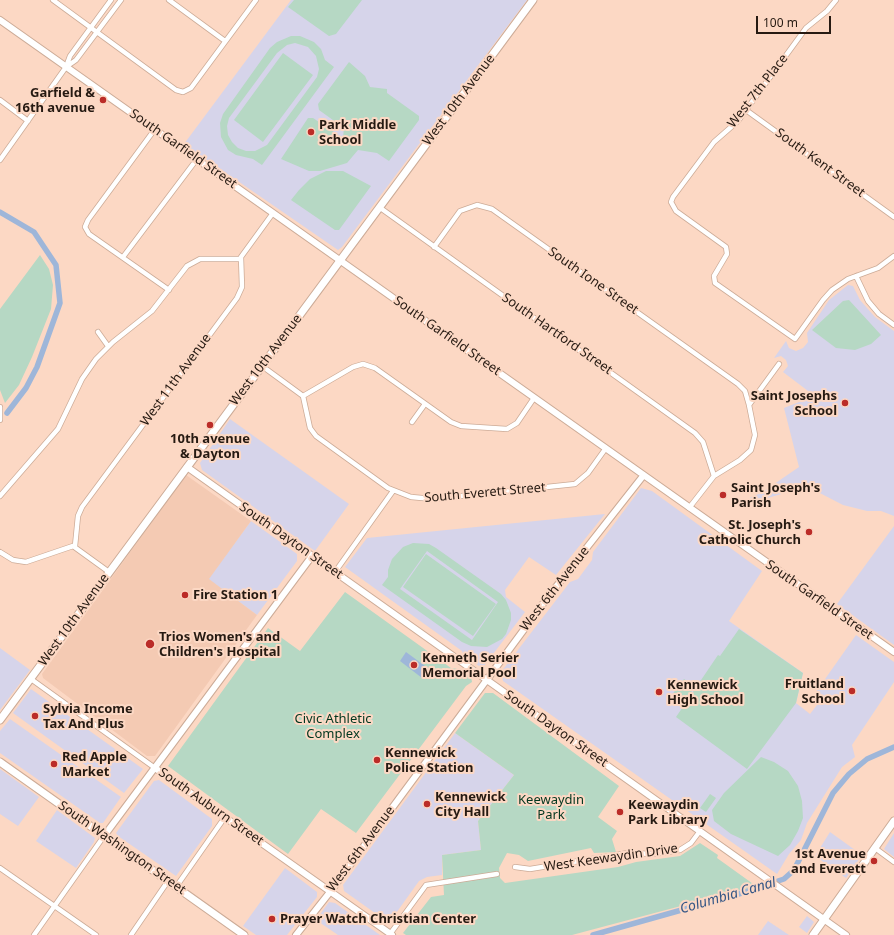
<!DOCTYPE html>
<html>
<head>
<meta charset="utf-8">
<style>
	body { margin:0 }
	#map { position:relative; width:894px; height:935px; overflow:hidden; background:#fcd8c4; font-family:"Noto Sans",sans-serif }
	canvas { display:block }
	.scale { position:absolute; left:756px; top:16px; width:75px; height:18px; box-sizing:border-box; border:2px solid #261a12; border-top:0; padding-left:5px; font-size:12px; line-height:14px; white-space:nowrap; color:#261a12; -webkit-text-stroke:3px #fcd8c4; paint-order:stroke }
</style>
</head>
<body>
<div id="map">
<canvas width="894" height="935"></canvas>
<div class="scale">100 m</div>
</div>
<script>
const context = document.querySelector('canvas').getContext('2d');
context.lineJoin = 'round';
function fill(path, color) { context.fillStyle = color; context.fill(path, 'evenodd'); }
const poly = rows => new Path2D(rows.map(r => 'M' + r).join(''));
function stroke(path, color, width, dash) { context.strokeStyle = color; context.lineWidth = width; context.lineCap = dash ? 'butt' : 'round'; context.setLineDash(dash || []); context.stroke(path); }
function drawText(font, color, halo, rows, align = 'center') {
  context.font = font + ' "Noto Sans",sans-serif'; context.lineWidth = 4; context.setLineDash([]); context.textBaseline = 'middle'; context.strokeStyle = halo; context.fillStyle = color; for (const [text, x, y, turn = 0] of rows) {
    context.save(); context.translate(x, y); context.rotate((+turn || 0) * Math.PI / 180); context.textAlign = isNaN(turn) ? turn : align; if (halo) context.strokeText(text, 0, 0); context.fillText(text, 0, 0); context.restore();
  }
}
fill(poly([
	[291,0,527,0,342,247,338,250,184,144],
	[848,285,853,286,860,300,875,317,894,331,894,516,881,511,867,511,843,505,812,489,792,491,750,503,747,499,761,493,799,467,784,408,809,398,812,394,783,372,788,366,786,360,781,356,774,358,786,341,789,348,796,351,803,348,808,342,807,333,829,300],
	[230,419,349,504,315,551,202,470,200,463],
	[641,488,652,491,762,571,729,621,803,673,796,703,810,714,817,705,811,699,856,635,894,662,894,682,852,745,855,757,842,767,807,823,801,840,789,854,777,874,503,681,501,672,570,582,578,579,592,560,593,552],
	[605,514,556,575,529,557,505,590,506,597,525,612,484,666,479,666,464,656,462,651,345,567,367,538],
	[251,521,297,554,297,561,257,615,208,579],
	[894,526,894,645,837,604],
	[0,648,30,670,0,710],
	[31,689,143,769,124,793,13,713],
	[10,719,121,797,103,823,100,823,0,753,0,731],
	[455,733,514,775,478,821,481,850,442,855,442,875,427,877,419,881,389,923,344,891,343,885],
	[0,769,39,797,18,826,0,814],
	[159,780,212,819,212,826,176,876,118,836,116,833,154,781],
	[57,810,95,838,94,842,76,868,36,841],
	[830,832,862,855,846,878,815,856],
	[894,833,894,857,884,849],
	[285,868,317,892,317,897,287,935,256,935,243,926],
	[329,902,335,903,380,935,338,935,316,920],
	[807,916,814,922,807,933,799,927],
	[768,921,789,935,758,935]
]), '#d6d4ea');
fill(poly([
	[186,475,251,521,209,579,257,615,155,756,147,756,43,678,42,674]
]), '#f4cab3');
fill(poly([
	[294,0,362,0,336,34,329,36,288,7],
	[291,36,300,36,314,42,321,49,325,60,334,67,262,165,253,159,236,155,228,150,221,137,220,123,223,114,270,48,277,42],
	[295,43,308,47,316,56,319,69,317,77,267,145,255,151,246,151,238,148,232,142,228,135,227,126,229,118,277,53,287,45],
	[283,53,313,75,263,142,234,120],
	[349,62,365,76,370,87,387,89,387,93,419,116,419,120,389,161,377,153,358,150,347,163,320,171,309,171,281,159,308,118,313,118,343,138,344,128,319,110,318,104],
	[326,171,343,171,371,186,339,230,335,230,291,200,299,190,310,179],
	[40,255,49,269,53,285,51,309,32,357,19,385,5,403,0,390,0,309],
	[849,300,881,335,871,344,855,350,836,348,812,330,843,301],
	[413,543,429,544,436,548,501,594,506,600,511,613,511,620,506,634,502,639,487,647,471,646,462,642,382,585,388,577,388,570,392,559,403,547],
	[427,551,498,602,472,640,400,589],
	[426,554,496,604,473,636,403,587],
	[345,592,451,668,459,669,471,677,472,682,466,686,356,833,321,809,288,854,168,766,268,628,300,651],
	[739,629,803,673,796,703,747,769,676,717,718,655,720,656],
	[684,679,695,687,682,704,671,696],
	[485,693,493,693,619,786,598,817,617,831,612,839,616,852,594,853,591,848,528,861,519,855,507,853,499,868,500,878,505,883,618,867,636,862,680,856,700,843,718,855,717,858,756,886,572,935,406,935,403,933,431,897,444,895,442,855,481,850,478,821,514,775,455,733],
	[761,757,774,762,788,771,798,786,802,801,803,818,798,831,790,845,778,856,731,834,714,821,712,810,724,793],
	[710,794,716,798,706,812,700,808]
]), '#b6d8c4');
fill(poly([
	[406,652,429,669,422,678,400,661]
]), '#9eb6d9');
stroke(poly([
	[0,212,34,232,56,265,60,303,37,367,26,388,7,413],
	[593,935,742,893,784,879,794,870,833,793,849,774,867,759,894,747]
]), '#9eb6d9', 5.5);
const minor = poly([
	[53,0,176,90,183,92,191,88,256,0],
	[169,0,225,41],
	[836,0,827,11,806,28,738,121,714,142,673,197,671,202,676,211,726,247,727,254,714,276,715,283,795,339,823,300,832,290,848,279,878,268,894,256],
	[66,67,76,60,121,0],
	[0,100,28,121],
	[746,110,894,217],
	[155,129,88,220,85,227,89,234,169,290],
	[0,160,66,67,70,56,111,0],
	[379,207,695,433,703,442,714,476],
	[434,247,460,211,477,205,492,209,738,384,745,391,749,405],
	[123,257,197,159],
	[856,276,868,301,879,314,894,325],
	[98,332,108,346],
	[262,366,303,396,310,428,316,436,388,488,411,497,433,499,575,484,588,473,606,448],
	[303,396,353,367,363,364,375,368,451,422,461,426,507,429,517,423,534,398],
	[0,407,0,420],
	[412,422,425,404],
	[0,496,58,429,82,379,96,359,113,342,152,311,187,266,200,259,240,259],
	[689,508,714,476,740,460,751,450,755,435,749,405,779,364],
	[75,546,78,516,82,507,237,298,242,287,241,257,273,213],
	[0,552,13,560,26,562,73,546,109,572],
	[335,572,393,491],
	[31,679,155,768],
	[875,848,894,862],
	[515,867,530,869,628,853,654,854,680,850,691,843,700,831],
	[0,868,96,935],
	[176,887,225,817],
	[390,934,426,885,497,874],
	[34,935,104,836],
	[131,935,168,881]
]);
const tertiary = poly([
	[0,20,894,652],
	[187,467,846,935],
	[155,768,392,935],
	[104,836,312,556],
	[296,935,330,892,548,597,643,476]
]);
const secondary = poly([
	[0,720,533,0],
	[0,762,244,935],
	[813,935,894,821]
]);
stroke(minor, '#ccab97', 6);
stroke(tertiary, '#ccab97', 8);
stroke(secondary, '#ccab97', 9);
stroke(minor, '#fff', 4.5);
stroke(tertiary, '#fff', 6);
stroke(secondary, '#fff', 7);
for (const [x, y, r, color] of [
	[103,100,4,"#bb2c28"],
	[311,132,4,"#bb2c28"],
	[845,403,4,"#bb2c28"],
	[210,425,4,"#bb2c28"],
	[723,495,4,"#bb2c28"],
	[809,532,4,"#bb2c28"],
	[185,595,4,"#bb2c28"],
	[150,644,5,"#bb2c28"],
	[414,665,4,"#bb2c28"],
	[852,691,4,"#bb2c28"],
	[659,692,4,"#bb2c28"],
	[35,716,4,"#bb2c28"],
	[377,760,4,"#bb2c28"],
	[54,764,4,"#bb2c28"],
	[427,804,4,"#bb2c28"],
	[620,812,4,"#bb2c28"],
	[874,861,4,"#bb2c28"],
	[272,919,4,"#bb2c28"]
]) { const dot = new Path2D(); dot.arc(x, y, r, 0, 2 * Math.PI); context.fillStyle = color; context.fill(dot); stroke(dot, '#fcd8c4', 1.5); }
drawText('13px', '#261a12', '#fcd8c4', [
	["West 7th Place",758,91,-52],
	["West 10th Avenue",459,100,-53],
	["South Garfield Street",183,149,35],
	["South Kent Street",820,163,36],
	["South Ione Street",593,281,35],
	["South Hartford Street",557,334,35],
	["South Garfield Street",447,336,35],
	["West 10th Avenue",266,360,-53],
	["West 11th Avenue",176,380,-54],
	["South Everett Street",485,493,-5],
	["South Dayton Street",291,541,35],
	["West 6th Avenue",555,589,-52],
	["South Garfield Street",819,600,35],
	["West 10th Avenue",74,620,-54],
	["South Dayton Street",556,729,35],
	["South Auburn Street",211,807,35],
	["South Washington Street",122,848,35],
	["West 6th Avenue",361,849,-53],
	["West Keewaydin Drive",611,858,-8]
]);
drawText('bold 13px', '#261a12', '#fcd8c4', [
	["Garfield &",95,93,"right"],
	["16th avenue",95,108,"right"],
	["Park Middle",319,125],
	["School",319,140],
	["Saint Josephs",837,396,"right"],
	["School",837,411,"right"],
	["10th avenue",210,439,"center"],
	["& Dayton",210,454,"center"],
	["Saint Joseph's",731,488],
	["Parish",731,503],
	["St. Joseph's",801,525,"right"],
	["Catholic Church",801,540,"right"],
	["Fire Station 1",193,595],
	["Trios Women's and",159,637],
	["Children's Hospital",159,652],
	["Kenneth Serier",422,658],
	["Memorial Pool",422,673],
	["Fruitland",844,684,"right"],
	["School",844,699,"right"],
	["Kennewick",667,685],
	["High School",667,700],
	["Sylvia Income",43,709],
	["Tax And Plus",43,724],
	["Kennewick",385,753],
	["Police Station",385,768],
	["Red Apple",62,757],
	["Market",62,772],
	["Kennewick",435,797],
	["City Hall",435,812],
	["Keewaydin",628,805],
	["Park Library",628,820],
	["1st Avenue",866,854,"right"],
	["and Everett",866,869,"right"],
	["Prayer Watch Christian Center",280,919]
], 'left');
drawText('13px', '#00361f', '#fcd8c4', [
	["Civic Athletic",333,719],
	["Complex",333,734],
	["Keewaydin",551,800],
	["Park",551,815]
]);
drawText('italic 14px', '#365786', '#fcd8c4', [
	["Columbia Canal",728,896,-16]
]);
</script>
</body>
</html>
